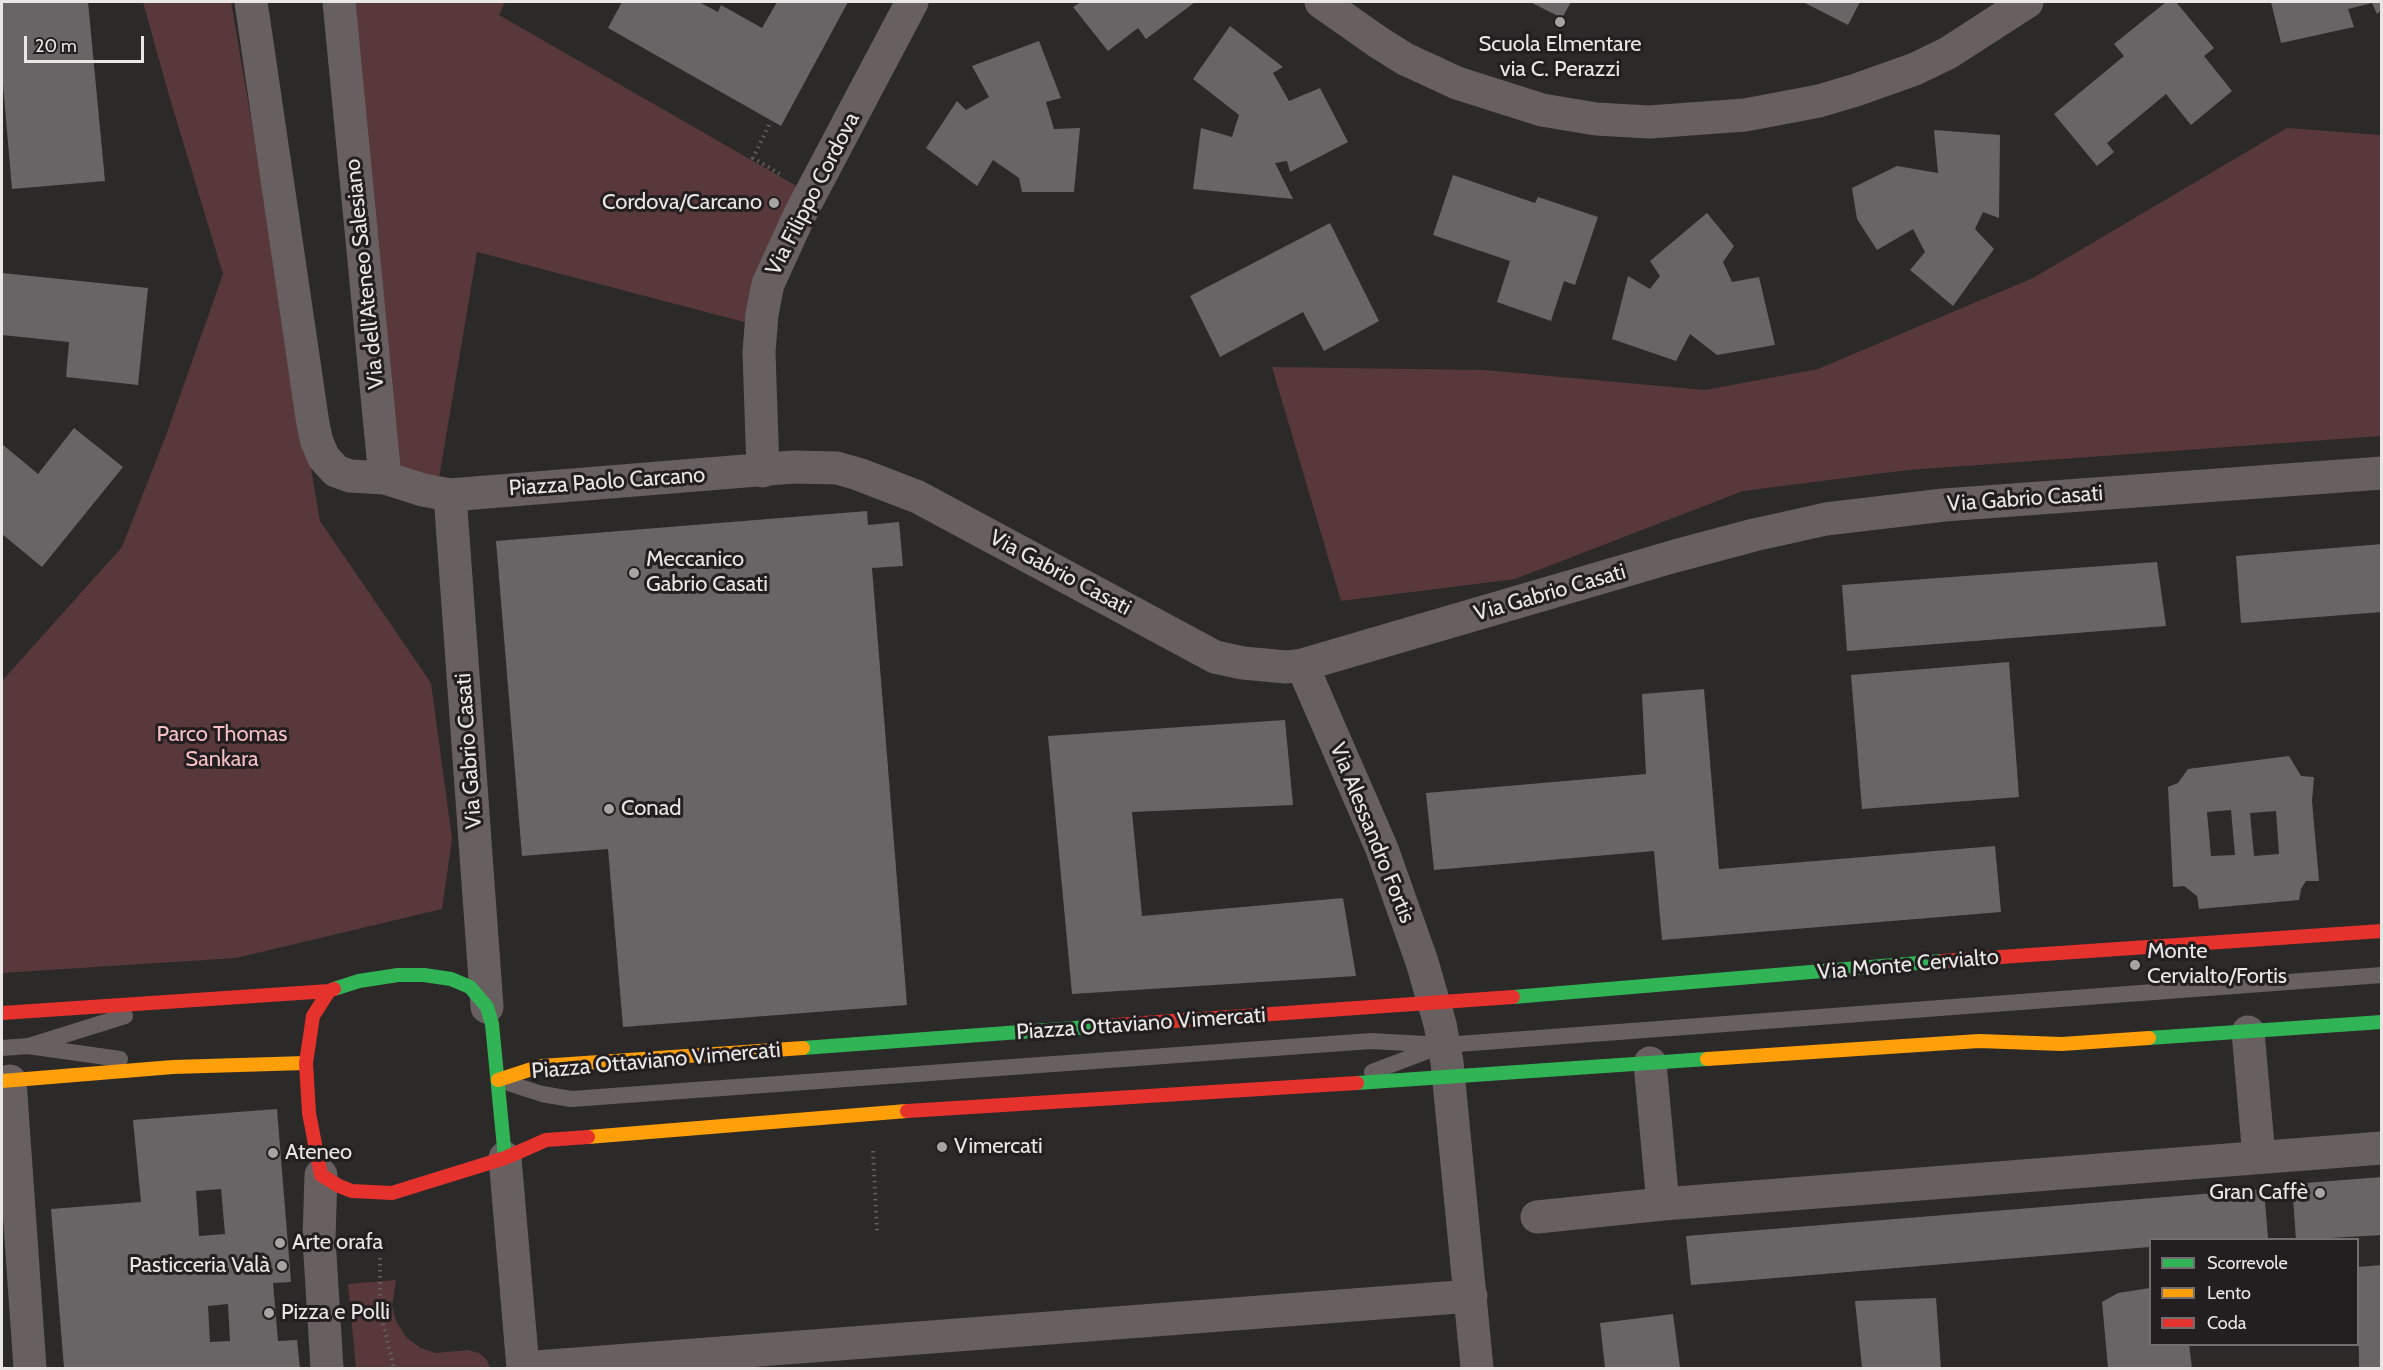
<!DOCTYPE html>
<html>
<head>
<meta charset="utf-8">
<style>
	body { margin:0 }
	#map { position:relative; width:2383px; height:1370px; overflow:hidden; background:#2c2929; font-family:Cabin,sans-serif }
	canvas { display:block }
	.frame { position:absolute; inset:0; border:3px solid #e9e6e6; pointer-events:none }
	.legend { position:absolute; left:2149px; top:1238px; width:210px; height:108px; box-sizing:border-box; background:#231e1f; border:2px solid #726e6f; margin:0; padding:8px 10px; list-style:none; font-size:18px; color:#e9e6e6 }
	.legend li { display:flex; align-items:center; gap:12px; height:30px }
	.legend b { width:30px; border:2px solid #726e6f }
	.scale { position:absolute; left:24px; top:36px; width:120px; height:27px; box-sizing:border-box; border:3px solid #e9e6e6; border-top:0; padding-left:8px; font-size:18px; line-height:21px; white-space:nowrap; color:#e9e6e6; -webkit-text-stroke:4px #231e1f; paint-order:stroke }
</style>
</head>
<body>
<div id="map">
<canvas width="2383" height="1370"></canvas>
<div class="frame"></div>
<ul class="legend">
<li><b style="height:8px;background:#30b455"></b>Scorrevole</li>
<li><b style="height:8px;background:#ff9f0a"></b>Lento</li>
<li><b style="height:8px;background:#e5322d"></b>Coda</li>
</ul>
<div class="scale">20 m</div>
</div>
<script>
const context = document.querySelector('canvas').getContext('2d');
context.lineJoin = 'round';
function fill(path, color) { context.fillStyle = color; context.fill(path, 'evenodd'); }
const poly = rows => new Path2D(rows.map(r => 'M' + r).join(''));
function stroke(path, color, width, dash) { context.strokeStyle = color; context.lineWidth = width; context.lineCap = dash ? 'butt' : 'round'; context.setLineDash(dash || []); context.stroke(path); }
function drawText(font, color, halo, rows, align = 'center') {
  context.font = font + ' Cabin,sans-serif'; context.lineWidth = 6; context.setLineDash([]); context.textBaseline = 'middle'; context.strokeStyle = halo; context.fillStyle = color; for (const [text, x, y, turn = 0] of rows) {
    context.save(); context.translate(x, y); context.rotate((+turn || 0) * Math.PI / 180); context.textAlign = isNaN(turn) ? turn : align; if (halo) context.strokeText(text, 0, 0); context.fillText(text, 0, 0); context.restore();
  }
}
fill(poly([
	[143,2,231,2,320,521,431,683,452,839,442,909,236,958,2,973,2,681,122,547,165,438,223,274,168,92],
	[349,2,505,2,499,15,800,188,748,323,477,252,438,484,394,473],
	[2287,128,2381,135,2381,436,1908,470,1743,491,1515,579,1341,601,1272,367,1484,370,1705,390,1818,369,2033,278],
	[396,1280,392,1306,396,1321,407,1338,421,1348,436,1353,468,1350,479,1353,487,1360,490,1368,356,1368,348,1284]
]), '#58383b');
fill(poly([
	[2,2,88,2,105,181,12,189,2,73],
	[622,2,699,2,718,12,721,5,762,28,777,2,848,2,781,126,608,28],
	[1081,2,1195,2,1146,39,1138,28,1108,51,1073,7],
	[1530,2,1571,2,1562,18],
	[1803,2,1860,2,1848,25],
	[2166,2,2176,2,2214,48,2204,56,2232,91,2191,125,2166,94,2107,143,2114,152,2097,166,2054,114,2124,56,2114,44],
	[2271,2,2382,2,2382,9,2377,14,2372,3,2348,9,2354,27,2281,43],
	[1230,26,1283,67,1273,73,1289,101,1320,88,1348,142,1290,172,1287,161,1275,163,1293,199,1193,189,1201,128,1232,137,1239,115,1193,79],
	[1039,41,1061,98,1046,102,1054,129,1080,128,1074,192,1022,192,1019,178,993,160,977,186,926,148,957,101,966,110,989,97,972,66],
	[1934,130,2000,135,1999,218,1983,212,1975,229,1994,249,1953,306,1910,270,1925,252,1913,229,1877,250,1857,219,1852,188,1897,166,1938,173],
	[1453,175,1535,203,1538,197,1598,217,1575,285,1564,281,1551,321,1497,302,1510,261,1433,235],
	[1707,213,1734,246,1723,262,1732,282,1759,277,1775,345,1717,355,1690,334,1676,361,1612,339,1628,276,1650,289,1660,276,1650,261],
	[1330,223,1379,321,1324,351,1303,312,1220,357,1190,296],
	[2,273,148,288,138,385,66,377,69,342,2,335],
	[74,428,123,467,42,567,2,534,2,444,38,474],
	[867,511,868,525,899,522,903,566,872,568,907,1005,623,1027,608,849,522,856,496,541],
	[2382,544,2382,612,2241,623,2236,556],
	[2157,562,2166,626,1847,651,1842,585],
	[2009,662,2019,797,1862,809,1851,675],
	[1704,689,1719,869,1995,846,2001,912,1662,940,1654,851,1434,870,1426,793,1646,774,1642,694],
	[1285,720,1293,805,1132,812,1142,916,1343,898,1356,976,1072,994,1048,736],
	[2289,756,2301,776,2314,777,2312,801,2319,881,2306,881,2301,889,2299,900,2199,909,2197,896,2184,886,2173,887,2168,787,2178,783,2188,769],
	[2231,810,2235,855,2211,856,2207,812],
	[2276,811,2279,854,2254,856,2250,813],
	[277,1109,291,1282,273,1283,278,1341,297,1340,300,1368,64,1368,51,1209,141,1202,133,1120],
	[221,1189,225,1234,199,1236,196,1191],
	[228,1304,230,1341,210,1342,208,1306],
	[2382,1177,2382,1235,2296,1240,2292,1184],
	[2264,1189,2268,1238,2150,1240,2150,1247,1691,1285,1686,1236],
	[2382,1265,2382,1368,2359,1368,2358,1267],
	[2150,1288,2150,1344,2189,1344,2192,1368,2108,1368,2102,1302,2118,1293],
	[1936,1298,1941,1368,1862,1368,1855,1301],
	[1673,1314,1680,1368,1605,1368,1600,1323]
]), '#676565');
stroke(poly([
	[769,125,753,158,780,174],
	[873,1151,877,1231],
	[380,1258,380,1311,394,1368]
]), '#666161', 4, [1.5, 4.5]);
stroke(poly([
	[32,1045,125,1016],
	[2,1048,28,1046,120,1059],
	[1372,1072,1438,1047],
	[505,1082,542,1094,571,1099,1371,1041,1444,1045,2382,975]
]), '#685f60', 16);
stroke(poly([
	[251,2,313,424,317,442,324,458,336,471,350,476,385,478],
	[339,2,385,478,423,490,450,495,794,467,837,468,858,474,918,497,1215,657,1243,663,1286,667,1302,665,1675,556,1754,535,1826,519,1944,505,2382,473],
	[1321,2,1378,42,1405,59,1457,83,1542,110,1596,119,1649,122,1745,115,1819,101,1856,90,1915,69,1948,53,2027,2],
	[763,471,759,352,762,314,768,284,800,214,912,2],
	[450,495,487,1007],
	[1302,665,1382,849,1422,962,1440,1024,1447,1062,1477,1368],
	[2248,1032,2259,1157],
	[1650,1063,1663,1204],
	[10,1081,30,1368],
	[505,1158,523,1368],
	[321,1175,319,1239,327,1368],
	[1537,1217,1663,1204,2382,1148],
	[523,1368,1471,1296]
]), '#685f60', 33);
stroke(poly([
	[334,989,359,981,398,975,424,975,451,979,470,987,487,1007,492,1024,505,1158],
	[1513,997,1942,961],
	[2149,1038,2382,1022],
	[803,1048,1102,1026],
	[1357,1083,1707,1059]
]), '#30b455', 14);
stroke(poly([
	[1707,1059,1979,1041,2062,1044,2149,1038],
	[498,1080,541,1066,803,1048],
	[2,1081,173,1067,306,1063],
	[588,1137,907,1111]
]), '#ff9f0a', 14);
stroke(poly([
	[1942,961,2382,931],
	[334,989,329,991,313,1016,306,1063,309,1113,321,1175,339,1186,352,1191,392,1193,505,1158,546,1140,588,1137],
	[2,1013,329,991],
	[1102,1026,1513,997],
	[907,1111,1357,1083]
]), '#e5322d', 14);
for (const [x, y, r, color] of [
	[1560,22,6,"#a7a4a4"],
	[774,203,6,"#a7a4a4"],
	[634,573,6,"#a7a4a4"],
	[609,809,6,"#a7a4a4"],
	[2135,965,6,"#a7a4a4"],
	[942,1147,6,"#a7a4a4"],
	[273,1153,6,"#a7a4a4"],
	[2320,1193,6,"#a7a4a4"],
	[280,1243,6,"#a7a4a4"],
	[282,1266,6,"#a7a4a4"],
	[269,1313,6,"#a7a4a4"]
]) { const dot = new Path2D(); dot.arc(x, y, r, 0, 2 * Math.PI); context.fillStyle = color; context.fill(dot); stroke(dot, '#231e1f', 2); }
drawText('22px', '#e9e6e6', '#231e1f', [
	["Scuola Elmentare",1560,45,"center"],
	["via C. Perazzi",1560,70,"center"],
	["Cordova/Carcano",762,203,"right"],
	["Meccanico",646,560],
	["Gabrio Casati",646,585],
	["Conad",621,809],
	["Monte",2147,952],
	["Cervialto/Fortis",2147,977],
	["Vimercati",954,1147],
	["Ateneo",285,1153],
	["Gran Caffè",2308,1193,"right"],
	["Arte orafa",292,1243],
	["Pasticceria Valà",270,1266,"right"],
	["Pizza e Polli",281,1313]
], 'left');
drawText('22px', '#e9e6e6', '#231e1f', [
	["Via Filippo Cordova",813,194,-63],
	["Via dell'Ateneo Salesiano",365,274,-96],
	["Piazza Paolo Carcano",607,482,-4],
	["Via Gabrio Casati",2025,499,-4],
	["Via Gabrio Casati",1060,573,28],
	["Via Gabrio Casati",1550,593,-16],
	["Via Gabrio Casati",469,751,-94],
	["Via Alessandro Fortis",1372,833,68],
	["Via Monte Cervialto",1908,965,-5],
	["Piazza Ottaviano Vimercati",1141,1024,-4],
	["Piazza Ottaviano Vimercati",656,1061,-5]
]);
drawText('22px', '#f5bfc4', '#231e1f', [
	["Parco Thomas",222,735],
	["Sankara",222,760]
]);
</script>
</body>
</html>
